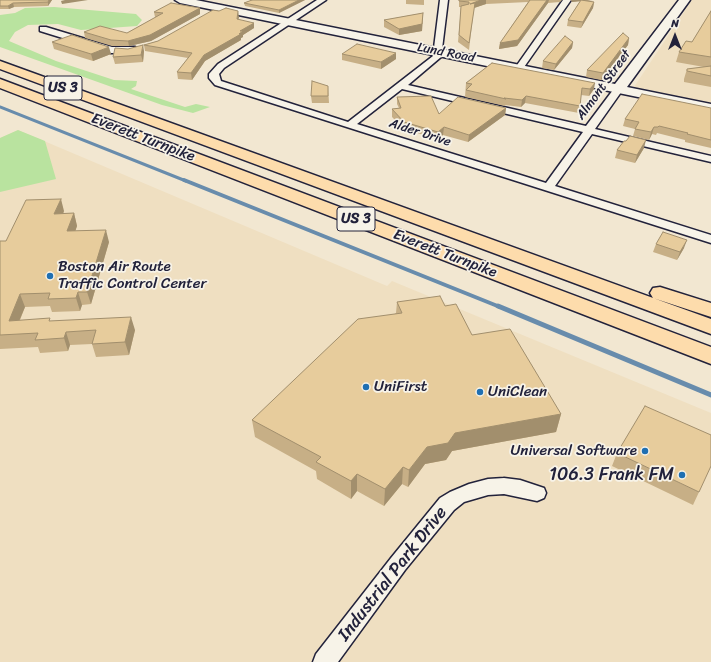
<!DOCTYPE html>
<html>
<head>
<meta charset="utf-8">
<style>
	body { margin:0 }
	#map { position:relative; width:711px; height:662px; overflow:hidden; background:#f2e7d1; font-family:Sriracha,sans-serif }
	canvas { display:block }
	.north { position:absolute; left:655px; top:16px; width:40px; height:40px; -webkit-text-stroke:3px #f7f3e8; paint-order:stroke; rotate:0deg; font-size:11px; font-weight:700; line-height:16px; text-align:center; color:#22223b }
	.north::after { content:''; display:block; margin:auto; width:14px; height:18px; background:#22223b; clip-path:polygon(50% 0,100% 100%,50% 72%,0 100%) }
</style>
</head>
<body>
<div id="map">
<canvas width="711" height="662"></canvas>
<div class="north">N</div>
</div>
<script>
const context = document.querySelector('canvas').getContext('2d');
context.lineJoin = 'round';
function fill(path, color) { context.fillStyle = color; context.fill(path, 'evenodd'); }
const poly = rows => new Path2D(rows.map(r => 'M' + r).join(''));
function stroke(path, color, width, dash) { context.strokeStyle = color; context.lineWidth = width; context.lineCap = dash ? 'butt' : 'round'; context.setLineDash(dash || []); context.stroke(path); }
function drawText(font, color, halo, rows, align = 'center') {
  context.font = font + ' Sriracha,sans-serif'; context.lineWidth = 3.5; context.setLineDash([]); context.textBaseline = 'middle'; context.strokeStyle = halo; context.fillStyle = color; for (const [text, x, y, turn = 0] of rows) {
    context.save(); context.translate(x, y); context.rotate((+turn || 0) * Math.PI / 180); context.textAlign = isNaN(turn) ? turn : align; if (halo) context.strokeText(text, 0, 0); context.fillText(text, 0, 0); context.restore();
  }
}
fill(poly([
	[692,0,711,0,711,103,634,87],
	[18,130,387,286,392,281,711,413,711,662,0,662,0,138]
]), '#efdfc1');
fill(poly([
	[54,7,136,14,142,20,137,26,81,30,58,24,28,25,15,32,9,41,56,61,114,80,137,81,136,86,131,89,185,107,196,104,210,107,193,113,162,105,0,47,0,15,15,13,25,8],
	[18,130,45,141,56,179,0,192,0,138]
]), '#b9e39f');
stroke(poly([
	[0,107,186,181]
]), '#688cac', 3);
stroke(poly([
	[184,180,500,307]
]), '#688cac', 4);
stroke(poly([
	[498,306,711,395]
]), '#688cac', 5);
const street = poly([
	[317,0,326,0,224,68,219,74,221,81,348,122,433,56,440,0,448,0,441,57,408,85,586,126,616,86,622,86,624,88,595,129,711,156,711,162,592,134,555,186,711,235,711,243,215,85,209,78,209,74,218,64,317,0],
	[402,89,583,132,546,183,357,124,402,89],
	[563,0,571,0,522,70,516,70,515,68,563,0],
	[40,27,46,27,112,47,135,47,139,50,135,53,111,53,40,31,40,27],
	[504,478,520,480,544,488,546,493,544,498,537,501,504,494,488,495,464,502,454,510,405,570,338,662,313,662,316,654,391,558,440,498,450,492,469,484,488,479,504,478]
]);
const secondary = poly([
	[175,0,196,0,615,84,679,0,690,0,627,87,711,104,711,112,180,3,175,0]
]);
const highway = poly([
	[0,61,711,319,711,334,0,69,0,61],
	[0,79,711,347,711,364,0,88,0,79],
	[660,287,711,303,711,317,653,298,650,293,653,288,660,287]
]);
stroke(street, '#22223b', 3);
stroke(secondary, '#22223b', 3);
stroke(highway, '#22223b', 3);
fill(street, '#f7f3e8');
fill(secondary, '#f7f3e8');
fill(highway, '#fddcac');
fill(poly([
	[0,0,52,0,48,6,14,7,9,9,0,9],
	[252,0,305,0,279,13,245,6,244,3],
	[406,0,424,0,424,5,406,4],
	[459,0,562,0,560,2,548,3,517,46,499,49,500,43,528,2,486,4,474,8,469,50,458,42,461,7,459,7],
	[571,0,593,0,587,0,594,2,593,8,581,28,567,26,568,20,580,1,572,2],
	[200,8,200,14,151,41,129,46,112,46,85,38,84,32,127,33,156,17,155,17,154,12],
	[711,11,711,87,684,82,684,79,687,69,704,67,676,62,679,52,692,42],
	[423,13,422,31,399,35,384,27,384,20],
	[239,17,238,19,254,28,243,35,243,37,241,38,241,40,205,61,192,80,178,79,177,72,188,58,145,51,144,45],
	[629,38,628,45,601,80,586,77,587,70],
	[52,42,111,54,93,61,54,49],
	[573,42,572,48,554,70,542,68,543,61],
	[144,51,143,62,115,64,113,57],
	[342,54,396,59,381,69,342,60],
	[492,63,594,89,589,96,581,95,579,113,525,103,521,107,505,105,505,106,465,97,466,83],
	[328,86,329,103,312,103,311,96],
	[397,97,439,114,506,108,505,115,468,142,443,135,437,139,404,129,392,117,392,109,399,108,397,104],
	[711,108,711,148,685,142,685,140,657,133,656,135,652,134,649,140,633,136,635,129,623,126,625,119],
	[644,148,635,163,615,158,617,150],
	[64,211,63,214,74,213,77,226,75,231,109,242,91,304,82,305,80,311,52,312,50,306,25,307,20,320,51,321,135,330,129,355,96,357,92,344,70,345,68,351,40,353,38,347,0,349,0,241,6,241],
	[656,244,684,248,677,260,653,252],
	[397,302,445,306,472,335,561,414,556,432,452,451,446,460,425,464,408,487,402,484,384,506,357,491,351,499,317,479,316,471,255,437,252,420,396,313],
	[617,453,699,492,693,505,612,466]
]), '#c7af86');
fill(poly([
	[49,0,52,0,48,6,48,2],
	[65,0,88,0,62,4,61,1],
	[299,0,305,0,279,13,279,10],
	[481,0,486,0,486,4,474,8,469,50,474,8,470,4],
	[547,0,549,0,548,3,517,46,499,49,500,43],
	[572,0,593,0,572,2],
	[594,2,593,8,581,28,583,22],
	[13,3,14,7,9,9,8,6],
	[200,8,200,14,151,41,129,46,128,41],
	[238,11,239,17,237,25,237,19],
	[423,13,422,31,399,35,399,29],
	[254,23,254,28,243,35,243,37,241,38,241,40,205,61,192,80,191,73,204,55,239,34,240,31],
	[629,38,628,45,601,80,603,73],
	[573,42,572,48,554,70,556,64],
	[143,45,144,51,143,62,141,55],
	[109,47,111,54,93,61,91,54],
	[396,53,396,59,381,69,381,62],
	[595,83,594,89,589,96,590,89],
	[526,96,525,103,521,107,522,100],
	[506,108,505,115,468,142,469,135],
	[444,127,443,135,437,139,438,132],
	[654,127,652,134,649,140,651,132],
	[646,140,644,148,635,163,637,155],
	[61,199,64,211,58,226,54,214],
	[74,213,77,226,71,244,67,231],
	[106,230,109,242,91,304,87,292],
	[687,240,684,248,677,260,680,252],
	[78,292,82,305,80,311,76,298],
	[20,294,25,307,14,333,9,321],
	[131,317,135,330,129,355,125,342],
	[66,332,70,345,68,351,64,338],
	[561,414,556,432,452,451,446,460,425,464,408,487,409,470,427,447,455,433],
	[403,467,402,484,384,506,385,489],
	[357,474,357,491,351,499,351,481]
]), '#a28f6d');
const building = poly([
	[0,0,49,0,48,2,13,3,8,6,0,6,0,0],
	[252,0,299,0,279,10,244,3,252,0],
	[459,0,481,0,470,4,475,3,469,43,459,35,461,6,469,4,469,2,459,1,459,0],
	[530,0,547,0,518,40,500,43,530,0],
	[581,0,594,2,583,22,568,20,581,0],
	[171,3,200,8,150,35,128,41,111,40,84,32,100,26,127,33,163,13,154,12,171,3],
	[226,8,238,11,237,19,254,23,240,31,243,31,239,34,241,34,204,55,191,73,177,72,192,53,144,45,158,41,213,10,219,11,226,8],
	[711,11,711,57,679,52,686,41,692,42,711,11],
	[423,13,422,24,399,29,384,20,423,13],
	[623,33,629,38,603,73,587,70,623,33],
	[72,35,109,47,91,54,52,42,72,35],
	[565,36,573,42,556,64,543,61,565,36],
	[357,44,396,53,381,62,342,54,357,44],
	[143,45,141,55,113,57,115,48,128,49,143,45],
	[492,63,595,83,590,89,582,88,580,106,526,96,522,100,504,98,506,99,466,90,472,84,466,83,492,63],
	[711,66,711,76,687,71,687,69,711,66],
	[312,81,328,86,328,96,311,96,312,81],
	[642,94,711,108,711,140,687,134,688,133,659,126,658,127,654,127,651,132,635,129,639,122,625,119,642,94],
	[431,96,439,114,458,97,506,108,469,135,444,127,438,132,404,122,392,109,401,108,397,97,431,96],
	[630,136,646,140,637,155,617,150,624,141,626,141,630,136],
	[61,199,54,214,74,213,67,231,106,230,87,292,78,292,76,298,48,299,50,293,20,294,9,321,50,318,49,321,131,317,125,342,92,344,96,330,66,332,64,338,35,340,38,333,0,335,0,241,6,241,26,200,61,199],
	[663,232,687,240,680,252,656,244,663,232],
	[440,296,445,306,456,304,472,335,510,329,561,414,455,433,448,443,427,447,409,470,403,467,385,489,357,474,351,481,316,462,321,457,252,420,358,319,402,313,397,302,440,296],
	[645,406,711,435,711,466,699,492,617,453,645,406]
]);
fill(building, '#e7cc9c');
stroke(building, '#a28f6d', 1);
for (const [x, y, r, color] of [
	[50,276,4,"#1f6fb2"],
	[366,387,4,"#1f6fb2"],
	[480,392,4,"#1f6fb2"],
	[645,451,4,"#1f6fb2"],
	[682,475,4,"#1f6fb2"]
]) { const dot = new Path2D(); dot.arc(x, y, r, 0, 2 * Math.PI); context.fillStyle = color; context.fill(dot); stroke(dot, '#f7f3e8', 1.5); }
drawText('13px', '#22223b', '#f7f3e8', [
	["Lund Road",446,53,11],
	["Almont Street",604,85,-54],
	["Alder Drive",420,133,18]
]);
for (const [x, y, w] of [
	[63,88,38],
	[356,219,38]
]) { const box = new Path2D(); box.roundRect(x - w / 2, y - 12, w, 24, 3); context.fillStyle = '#f7f3e8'; context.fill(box); stroke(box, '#22223b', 1); }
drawText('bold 14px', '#22223b', null, [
	["US 3",63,88],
	["US 3",356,219]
]);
drawText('15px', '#22223b', '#f7f3e8', [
	["Everett Turnpike",143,138,21],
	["Everett Turnpike",445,254,21]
]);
drawText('15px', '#22223b', '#f7f3e8', [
	["Boston Air Route",58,267],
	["Traffic Control Center",58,284],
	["UniFirst",374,387],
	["UniClean",488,392],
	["Universal Software",637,451,"right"]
], 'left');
drawText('18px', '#22223b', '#f7f3e8', [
	["106.3 Frank FM",674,475]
], 'right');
drawText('18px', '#22223b', '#f7f3e8', [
	["Industrial Park Drive",393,574,-52]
]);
</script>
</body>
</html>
